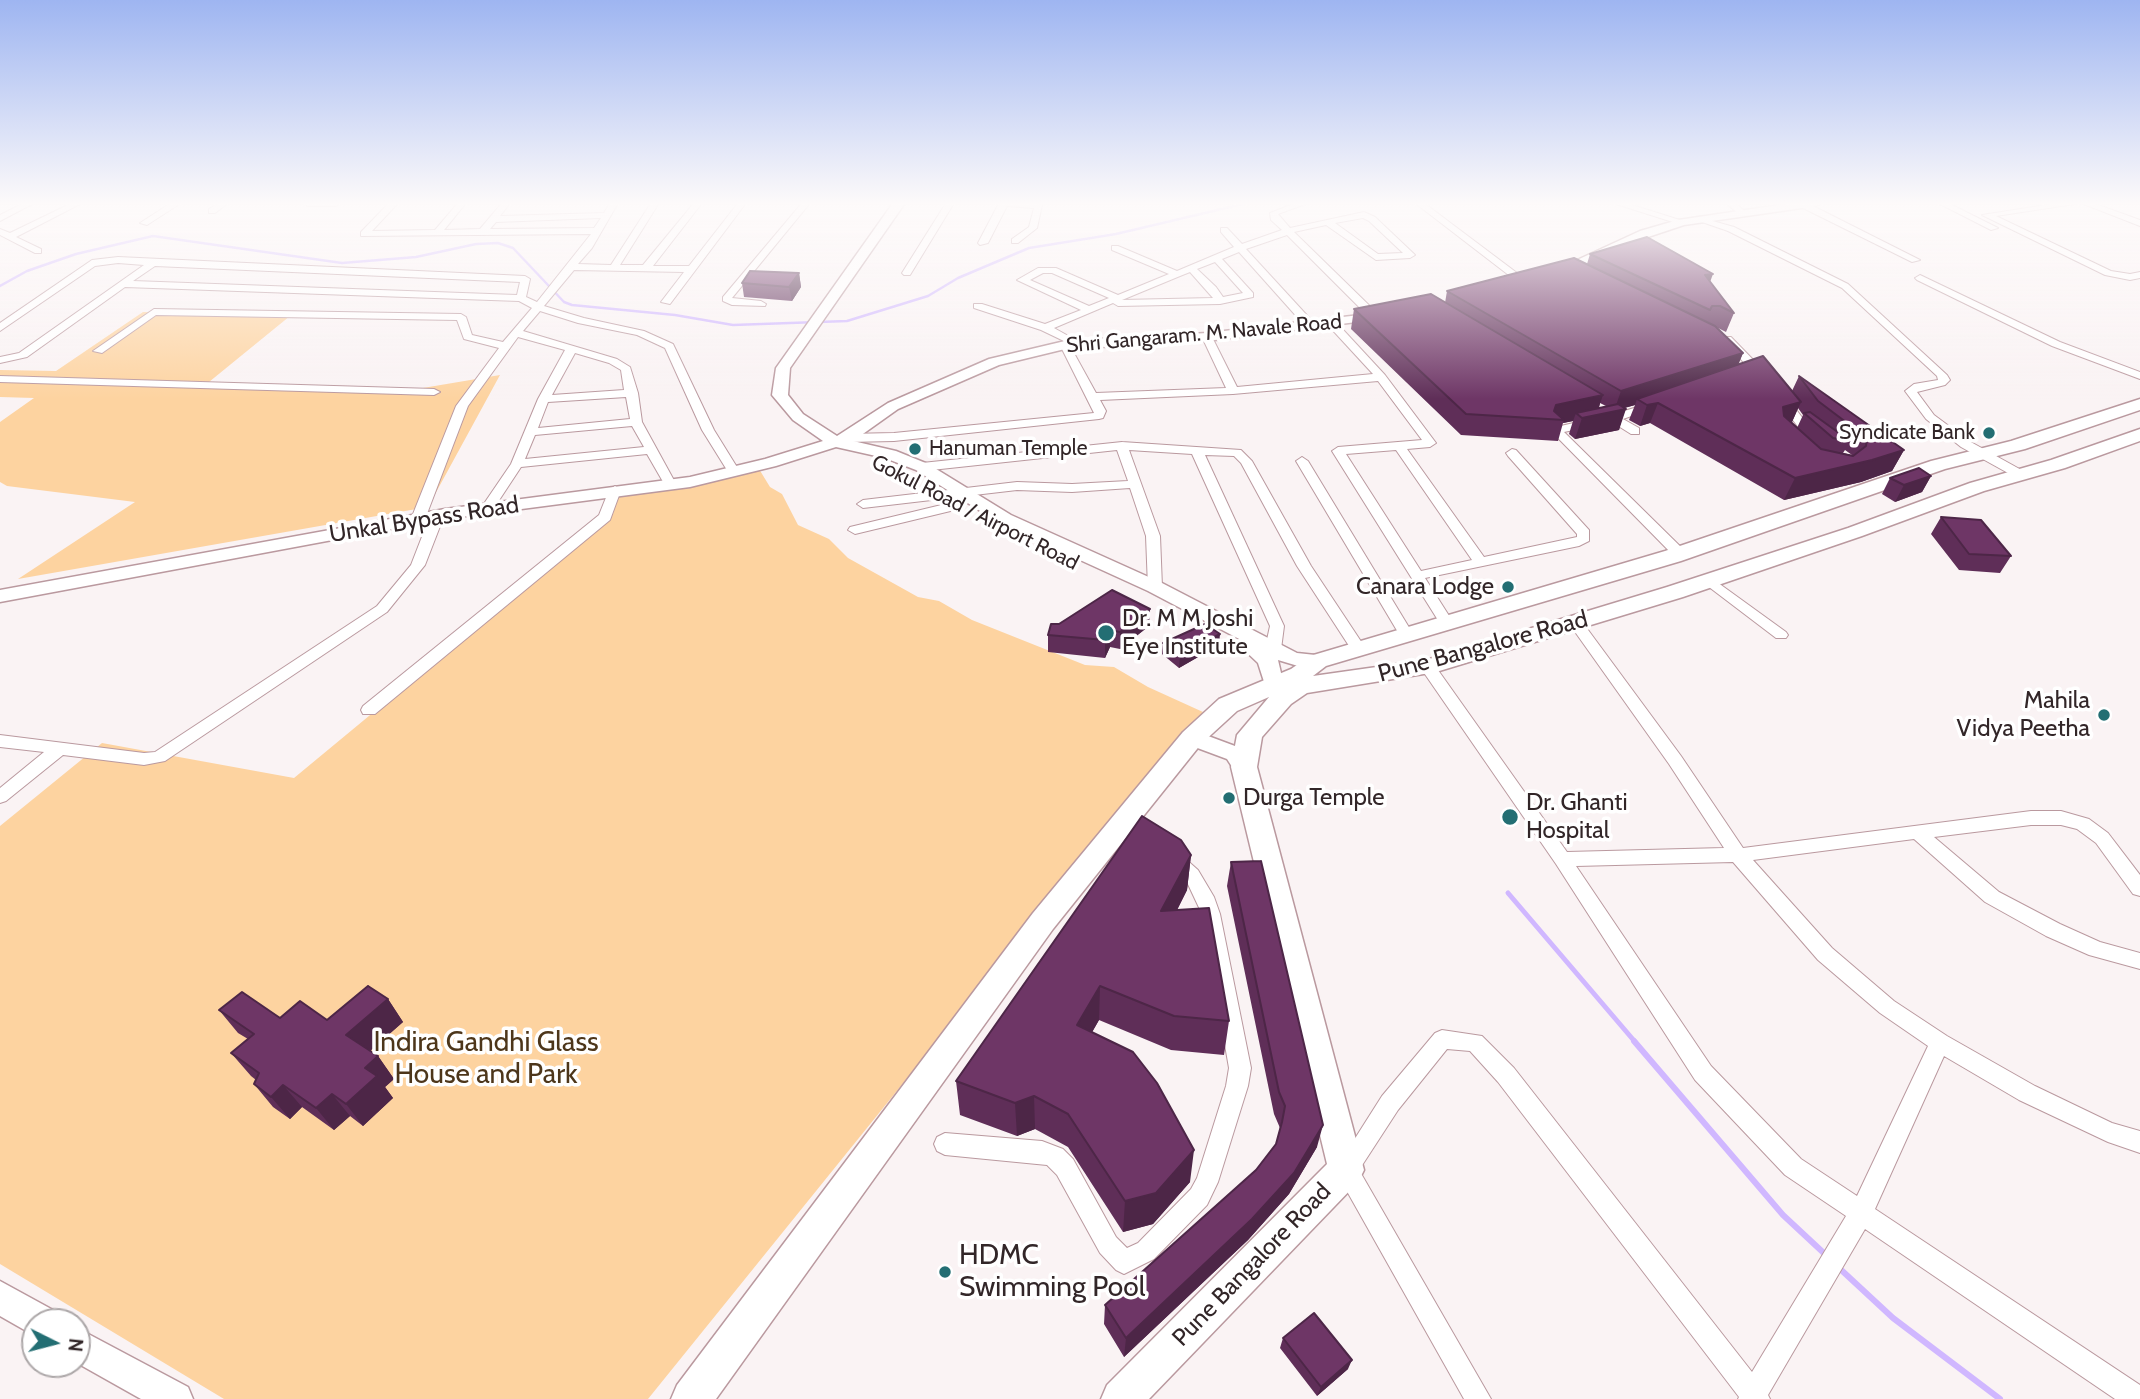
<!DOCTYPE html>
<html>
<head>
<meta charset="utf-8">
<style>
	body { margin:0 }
	#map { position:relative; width:2140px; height:1399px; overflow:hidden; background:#faf3f4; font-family:Cabin,sans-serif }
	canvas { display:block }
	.north { position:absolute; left:21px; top:1308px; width:70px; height:70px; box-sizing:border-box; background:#fff; border:2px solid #ada8a9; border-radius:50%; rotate:96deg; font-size:19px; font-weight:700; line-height:28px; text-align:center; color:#322628 }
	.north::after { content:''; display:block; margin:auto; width:24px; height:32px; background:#236e73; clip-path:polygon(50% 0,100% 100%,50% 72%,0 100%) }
</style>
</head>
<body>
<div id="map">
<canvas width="2140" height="1399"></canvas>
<div class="north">N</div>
</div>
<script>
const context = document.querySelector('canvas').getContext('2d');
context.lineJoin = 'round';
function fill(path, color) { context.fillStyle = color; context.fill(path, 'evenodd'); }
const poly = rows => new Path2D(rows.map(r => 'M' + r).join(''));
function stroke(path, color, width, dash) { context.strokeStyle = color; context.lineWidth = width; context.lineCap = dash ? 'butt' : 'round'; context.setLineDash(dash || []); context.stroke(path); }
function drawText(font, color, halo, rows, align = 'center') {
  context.font = font + ' Cabin,sans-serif'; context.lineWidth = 7; context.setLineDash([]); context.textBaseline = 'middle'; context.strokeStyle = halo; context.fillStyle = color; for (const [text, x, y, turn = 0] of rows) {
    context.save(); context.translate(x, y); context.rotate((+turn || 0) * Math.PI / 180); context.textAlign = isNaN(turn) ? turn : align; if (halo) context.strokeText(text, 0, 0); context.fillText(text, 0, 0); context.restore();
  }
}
fill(poly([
	[143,312,290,316,209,382,399,392,500,375,428,507,18,579,135,502,7,486,0,482,0,422,34,398,0,397,0,370,56,371],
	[759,469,770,487,782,494,798,525,829,539,848,558,918,597,939,601,972,620,1085,665,1114,667,1148,687,1203,712,648,1399,224,1399,0,1264,0,826,102,743,294,778,613,514,617,494,732,477]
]), '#fdd3a0');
stroke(poly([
	[0,286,27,271,76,254,153,236,342,263,416,257,476,244,498,243,513,248,564,302,572,305,675,315,733,325,847,321,928,296,958,278,1029,248,1116,234,1247,203]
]), '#d0b7ff', 2.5);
stroke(poly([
	[1508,893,1636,1043]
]), '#d0b7ff', 5);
stroke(poly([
	[1634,1041,1783,1215,1827,1256],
	[1838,1267,1893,1318,2000,1399]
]), '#d0b7ff', 6);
const street = poly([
	[24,203,34,203,0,221,0,215,24,203],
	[72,203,82,203,16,237,41,249,41,253,35,253,0,235,0,229,10,233,72,203],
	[171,203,181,203,147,225,140,223,171,203],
	[219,203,228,203,215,213,209,213,209,209,219,203],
	[304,203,340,203,336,206,308,206,304,203],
	[389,203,398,203,372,231,435,230,458,203,466,203,444,230,480,229,502,203,510,203,500,216,604,213,610,203,618,203,592,248,578,264,611,265,651,203,659,203,620,265,643,265,694,203,702,203,653,266,689,266,738,203,746,203,670,304,661,302,684,272,574,270,544,306,584,318,644,331,673,344,714,430,740,472,738,475,730,475,702,430,665,348,637,335,578,323,540,311,523,331,617,359,630,367,638,393,642,422,676,484,674,487,666,487,647,454,521,467,492,511,482,511,481,508,511,464,538,399,565,350,518,337,468,406,425,519,418,523,413,522,411,519,456,406,499,348,464,339,457,320,156,315,102,353,93,351,154,309,461,314,466,317,472,335,503,342,532,308,519,301,125,287,27,357,0,363,0,357,19,353,144,265,118,263,95,266,0,331,0,323,92,260,118,257,525,276,530,279,526,297,537,302,591,234,361,236,361,232,389,203],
	[601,218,594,228,490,229,496,222,601,218],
	[155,266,520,282,517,295,133,281,155,266],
	[575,353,609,363,621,370,624,390,552,395,575,353],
	[626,397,630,419,538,428,548,402,626,397],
	[632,426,644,447,525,459,535,435,632,426],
	[802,203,810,203,732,298,761,301,766,304,765,306,732,305,723,301,723,297,802,203],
	[946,203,954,203,910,275,904,275,902,273,946,203],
	[995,203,1037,203,1042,205,1037,228,1018,243,1012,243,1012,239,1029,227,1034,208,1007,206,988,243,980,245,978,243,998,205,995,203],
	[1296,203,1308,203,1278,214,1290,228,1364,212,1375,217,1413,253,1415,255,1410,258,1376,260,1326,225,1294,232,1378,314,1378,318,1370,318,1287,235,1246,249,1314,323,1314,327,1306,327,1239,252,1222,259,1253,293,1253,297,1220,304,1118,306,1113,303,1054,328,1081,343,1076,346,1069,344,1096,393,1226,388,1202,337,1207,334,1212,337,1237,387,1373,374,1326,323,1335,321,1385,375,1436,443,1430,447,1407,449,1484,557,1577,537,1577,534,1508,456,1506,453,1512,449,1516,450,1589,530,1589,541,1579,546,1425,578,1453,622,1451,625,1441,625,1332,451,1338,447,1422,440,1378,381,1233,394,1100,400,1106,411,1103,418,1099,419,894,441,847,442,841,438,847,434,894,433,1094,413,1060,345,1066,342,1041,330,974,308,974,304,982,304,1045,324,1081,310,1017,280,1038,268,1056,268,1118,295,1169,274,1112,250,1112,246,1118,246,1177,271,1234,247,1221,232,1221,228,1227,228,1242,244,1282,230,1271,220,1270,213,1296,203],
	[1363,218,1369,221,1403,253,1378,254,1335,223,1363,218],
	[1215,262,1243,293,1223,297,1216,287,1197,269,1215,262],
	[1190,272,1213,298,1122,300,1180,276,1190,272],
	[1043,273,1052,273,1109,298,1089,306,1030,280,1043,273],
	[1396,450,1472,560,1421,571,1346,454,1396,450],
	[1415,203,1424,203,1525,279,1525,283,1519,283,1415,203],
	[1613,203,1626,203,1686,222,1679,224,1613,203],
	[1726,203,1735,203,1748,214,1741,216,1726,203],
	[1801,203,1807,203,1920,260,1912,262,1801,207,1801,203],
	[1938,203,1948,203,1998,228,1991,230,1938,203],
	[2059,203,2093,203,2140,220,2140,226,2081,203,1996,216,2111,271,2130,274,2140,272,2140,278,2130,280,2105,275,1982,215,2059,203],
	[1702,218,1734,227,1848,284,1947,375,1950,380,1945,385,1917,392,1934,415,1969,441,2025,472,2025,478,2017,478,1961,447,1926,419,1905,391,1914,384,1938,380,1937,376,1842,288,1728,231,1702,222,1702,218],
	[1920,275,2060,342,2140,372,2140,379,2052,346,1917,280,1915,278,1920,275],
	[1723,337,1731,337,1767,374,1767,378,1759,378,1723,341,1723,337],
	[0,376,434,389,440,392,434,395,0,382,0,376],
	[1782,395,1786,396,1807,424,1820,433,1820,439,1812,439,1799,428,1776,398,1782,395],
	[1653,402,1659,405,1657,407,1623,419,1639,428,1639,434,1631,434,1612,422,1564,432,1685,551,1687,554,1685,557,1680,558,1675,557,1550,430,1552,428,1604,416,1605,413,1615,414,1653,402],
	[1122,442,1241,450,1252,461,1311,566,1366,649,1363,652,1353,652,1297,566,1241,463,1234,456,1205,455,1284,626,1281,649,1273,654,1265,649,1270,626,1192,454,1129,450,1160,536,1162,587,1155,591,1148,587,1146,536,1130,488,1072,492,1017,490,863,508,857,504,863,500,1017,482,1072,484,1128,481,1117,450,922,471,916,467,922,463,1122,442],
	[1302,457,1308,461,1413,634,1411,637,1401,637,1399,634,1296,461,1302,457],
	[615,486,621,490,610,520,375,714,363,714,361,710,363,706,599,515,609,490,615,486],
	[958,501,963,502,963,508,855,534,848,530,850,527,958,501],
	[437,512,444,516,425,565,387,612,165,761,144,765,63,755,6,801,0,803,0,788,44,752,0,747,0,735,144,753,155,752,377,606,411,565,430,516,437,512],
	[1710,577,1786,632,1788,635,1786,638,1776,638,1705,584,1703,581,1705,578,1710,577],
	[1575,617,1580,619,1681,756,1743,848,2031,811,2061,811,2089,819,2108,833,2140,875,2140,896,2133,894,2096,843,2077,829,2061,825,2031,825,1934,837,1999,892,2060,924,2100,942,2140,953,2140,969,2089,955,2046,936,1985,902,1914,839,1753,860,1832,948,1894,1001,1947,1036,2035,1086,2112,1123,2140,1131,2140,1153,2108,1142,2019,1100,1944,1056,1875,1209,2140,1385,2140,1399,2115,1399,1865,1229,1768,1395,1770,1399,1738,1399,1739,1397,1498,1082,1470,1051,1447,1049,1398,1110,1359,1170,1491,1399,1464,1399,1335,1170,1382,1096,1435,1033,1442,1030,1482,1036,1514,1068,1752,1372,1846,1216,1785,1175,1695,1080,1556,864,1420,667,1428,662,1433,663,1567,852,1724,848,1669,764,1568,622,1575,617],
	[1733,862,1818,960,1880,1013,1928,1046,1857,1196,1801,1159,1711,1066,1576,866,1733,862],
	[1174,852,1180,854,1198,870,1214,897,1220,914,1251,1068,1248,1086,1218,1182,1207,1205,1154,1259,1124,1274,1116,1270,1100,1253,1057,1175,1047,1165,945,1155,937,1151,934,1144,937,1137,945,1133,1042,1141,1063,1149,1073,1159,1116,1237,1127,1248,1138,1243,1191,1189,1197,1178,1226,1086,1229,1068,1202,914,1186,880,1165,859,1168,854,1174,852]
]);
const secondary = poly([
	[893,203,905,203,790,368,788,395,803,414,837,436,888,403,989,359,1065,341,1207,333,1385,312,1385,318,1380,319,1207,341,1065,349,999,365,898,409,853,441,896,451,928,464,1011,515,1162,583,1297,653,1325,656,1328,661,1325,666,1308,669,1278,660,1284,686,1281,691,1274,693,1267,691,1258,663,1240,646,1243,641,1148,591,999,523,916,470,885,458,836,447,776,466,690,487,445,519,0,602,0,590,445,509,690,477,765,459,823,441,793,420,772,395,776,368,893,203],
	[1793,203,1822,203,1816,206,1684,225,1648,237,1595,263,1561,275,1557,276,1551,272,1640,231,1678,220,1793,203],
	[1192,730,1243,749,1255,767,1252,773,1244,775,1236,773,1227,759,1184,743,1181,738,1184,733,1192,730],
	[0,1281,53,1310,58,1322,35,1322,35,1336,0,1316,0,1281],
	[77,1328,188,1387,193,1399,141,1399,77,1363,77,1328]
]);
const primary = poly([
	[2140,399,2140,410,2025,449,1945,469,1681,561,1326,666,1313,676,1426,660,1667,587,1848,528,1970,483,2051,460,2140,429,2140,441,2065,468,1984,491,1862,536,1683,597,1436,672,1307,693,1291,704,1262,737,1257,767,1364,1170,1358,1182,1149,1399,1101,1399,1107,1385,1327,1164,1231,767,1237,735,1269,697,1237,711,1201,744,1053,929,716,1399,671,1399,677,1385,1033,913,1183,732,1219,699,1291,669,1310,656,1665,551,1931,461,2011,441,2140,399]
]);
stroke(street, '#ba999f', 2);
stroke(secondary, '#ba999f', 3);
stroke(primary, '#ba999f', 3);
fill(street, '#fff');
fill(secondary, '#fff');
fill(primary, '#fff');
fill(poly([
	[1590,254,1710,282,1734,313,1726,332,1716,327,1743,353,1738,364,1792,391,1799,376,1904,450,1892,471,1861,482,1784,500,1650,423,1640,426,1629,420,1635,405,1624,408,1619,430,1575,439,1569,434,1573,421,1563,423,1558,441,1461,435,1351,329,1354,309,1445,303,1447,291,1587,264],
	[1600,403,1606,406,1599,408],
	[1798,408,1803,415,1797,428,1792,422],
	[1845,450,1852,455,1843,453],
	[799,273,801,287,792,301,744,297,742,283],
	[1931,476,1922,492,1895,502,1882,494,1890,478],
	[1941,517,2011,556,2000,573,1959,570,1931,534],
	[1059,624,1149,626,1120,649,1110,647,1105,658,1048,652,1048,635],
	[1163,643,1219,645,1179,668,1162,654],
	[1191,855,1187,890,1177,910,1229,1021,1224,1055,1171,1050,1099,1020,1092,1032,1190,1182,1153,1224,1123,1232,1068,1147,1035,1129,1017,1136,960,1115,956,1081],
	[1231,862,1317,1147,1289,1194,1248,1240,1124,1357,1104,1324,1105,1305,1256,1170,1276,1144,1278,1138,1280,1128,1274,1114,1227,886],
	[388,999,403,1022,370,1051,378,1056,394,1079,385,1087,393,1098,363,1126,350,1116,334,1130,302,1107,290,1119,273,1107,254,1084,256,1080,251,1076,231,1053,248,1039,238,1033,219,1010,280,1018,327,1020],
	[1283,1338,1348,1369,1317,1396,1280,1348]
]), '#5f2e58');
fill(poly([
	[799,273,801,287,792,301,789,287],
	[1713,274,1706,293,1705,275],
	[1743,353,1735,373,1637,399,1635,405,1614,411,1621,391],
	[1603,395,1596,415,1626,409,1619,430,1575,439,1582,418,1576,413,1573,421,1563,423,1564,420,1552,420,1556,405],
	[1801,402,1792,422,1774,427,1783,407],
	[1658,403,1650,423,1640,426,1647,405],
	[1904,450,1892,471,1861,482,1784,500,1795,478],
	[1931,476,1922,492,1895,502,1904,485],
	[1150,609,1149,626,1120,649,1120,632],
	[1110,630,1110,647,1105,658,1105,640],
	[1220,634,1219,645,1179,668,1180,656],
	[1191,855,1187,890,1159,946,1161,911],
	[1100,986,1099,1020,1077,1059,1077,1025],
	[388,999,403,1022,363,1057,346,1035],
	[378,1056,394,1079,385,1087,393,1098,363,1126,346,1104,365,1068],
	[283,1085,302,1107,290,1119,271,1097],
	[332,1094,350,1116,334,1130,316,1108],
	[1034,1096,1035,1129,1017,1136,1015,1103],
	[1323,1125,1317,1147,1289,1194,1248,1240,1124,1357,1126,1338],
	[1194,1150,1190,1182,1153,1224,1123,1232,1125,1201],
	[1352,1360,1348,1369,1317,1396,1321,1387]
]), '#4d2647');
const building = poly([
	[1647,237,1713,274,1705,275,1734,313,1720,306,1712,306,1710,310,1590,254,1647,237],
	[1574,258,1715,326,1743,353,1621,391,1447,291,1574,258],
	[750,271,799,273,789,287,742,283,750,271],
	[1431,294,1603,395,1556,405,1554,411,1564,420,1466,414,1354,309,1431,294],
	[1763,356,1801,402,1783,407,1784,416,1821,449,1853,456,1866,446,1867,438,1818,401,1799,376,1904,450,1872,460,1795,478,1658,403,1647,405,1637,399,1763,356],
	[1618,404,1626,409,1582,418,1576,413,1618,404],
	[1810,412,1850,441,1833,438,1804,413,1810,412],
	[1919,468,1931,476,1904,485,1890,478,1919,468],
	[1941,517,1981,520,2011,556,1969,554,1941,517],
	[1112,590,1150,609,1120,632,1110,630,1105,640,1048,635,1051,624,1059,624,1112,590],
	[1205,624,1220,634,1180,656,1163,643,1205,624],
	[1142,816,1181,840,1191,855,1161,911,1209,908,1229,1021,1174,1016,1100,986,1077,1025,1133,1052,1157,1083,1194,1150,1156,1193,1125,1201,1068,1114,1034,1096,1015,1103,956,1081,1142,816],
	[1261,861,1323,1125,1294,1173,1252,1219,1126,1338,1105,1305,1256,1170,1276,1144,1282,1122,1285,1106,1279,1092,1231,862,1261,861],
	[368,986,388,999,346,1035,378,1056,365,1068,377,1076,346,1104,332,1094,316,1108,283,1085,271,1097,254,1084,259,1073,231,1053,254,1034,219,1010,242,992,280,1018,300,1001,327,1020,368,986],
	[1314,1313,1352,1360,1321,1387,1283,1338,1314,1313]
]);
fill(building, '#6e3666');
stroke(building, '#4d2647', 2);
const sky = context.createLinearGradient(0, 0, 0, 399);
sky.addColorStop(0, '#9eb5f1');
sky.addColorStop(0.51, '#fdfafa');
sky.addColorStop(1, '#fdfafa00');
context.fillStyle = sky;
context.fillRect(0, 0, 2140, 399);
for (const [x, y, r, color] of [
	[1989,433,7,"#236e73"],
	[915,449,7,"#236e73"],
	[1508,587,7,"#236e73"],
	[1106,633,9,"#236e73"],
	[2104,715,7,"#236e73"],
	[1229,798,7,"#236e73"],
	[1510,817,9,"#236e73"],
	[945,1272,7,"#236e73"]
]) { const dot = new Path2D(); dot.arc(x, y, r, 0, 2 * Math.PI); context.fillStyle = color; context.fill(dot); stroke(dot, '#fff', 2.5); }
drawText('21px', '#322628', '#fff', [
	["Shri Gangaram. M. Navale Road",1204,334,-5],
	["Gokul Road / Airport Road",975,513,27]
]);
drawText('21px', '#322628', '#fff', [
	["Syndicate Bank",1975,433],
	["Hanuman Temple",929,449,"left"]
], 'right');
drawText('24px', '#322628', '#fff', [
	["Unkal Bypass Road",424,520,-9],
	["Pune Bangalore Road",1483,647,-15],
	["Pune Bangalore Road",1252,1265,-46]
]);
drawText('24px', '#322628', '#fff', [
	["Canara Lodge",1494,587,"right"],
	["Dr. M M Joshi",1122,619],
	["Eye Institute",1122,647],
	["Mahila",2090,701,"right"],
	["Vidya Peetha",2090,729,"right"],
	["Durga Temple",1243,798],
	["Dr. Ghanti",1526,803],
	["Hospital",1526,831]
], 'left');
drawText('28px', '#4d361a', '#fff', [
	["Indira Gandhi Glass",486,1043],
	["House and Park",486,1075]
]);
drawText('28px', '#322628', '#fff', [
	["HDMC",959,1256],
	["Swimming Pool",959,1288]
], 'left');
</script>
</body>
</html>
